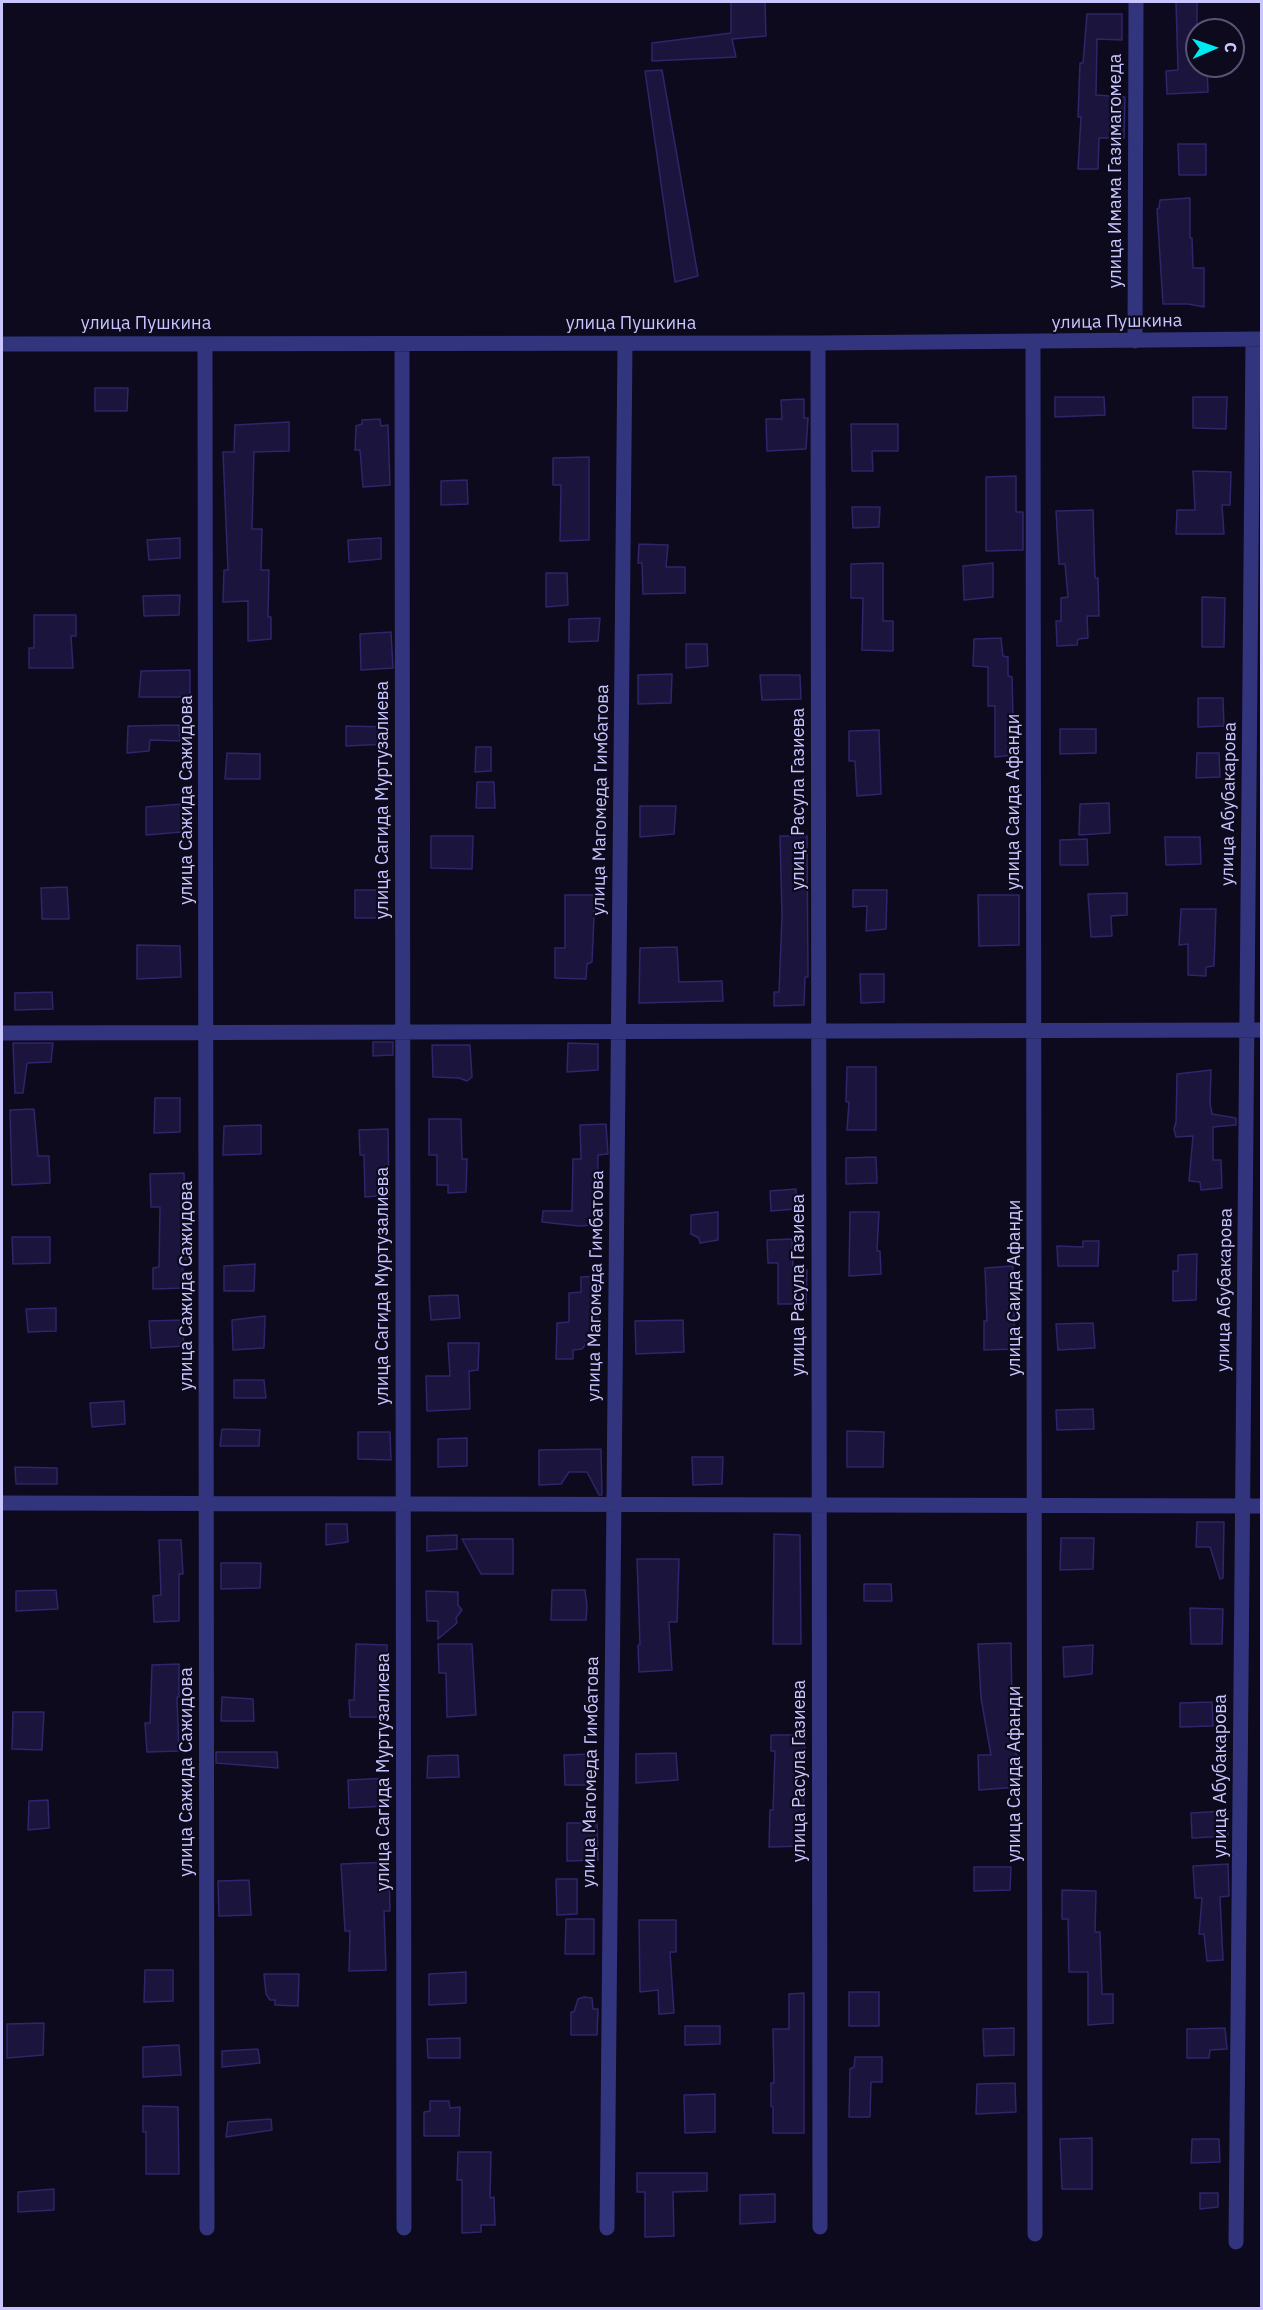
<!DOCTYPE html>
<html>
<head>
<meta charset="utf-8">
<style>
	body { margin:0 }
	#map { position:relative; width:1263px; height:2310px; overflow:hidden; background:#0c0a1c; font-family:"IBM Plex Sans",sans-serif }
	canvas { display:block }
	.frame { position:absolute; inset:0; border:3px solid #c8c5ff; pointer-events:none }
	.north { position:absolute; left:1185px; top:18px; width:60px; height:60px; box-sizing:border-box; background:#0c0a1c; border:2px solid #575577; border-radius:50%; rotate:88deg; font-size:16px; font-weight:700; line-height:24px; text-align:center; color:#c8c5ff }
	.north::after { content:''; display:block; margin:auto; width:21px; height:27px; background:#00e8f0; clip-path:polygon(50% 0,100% 100%,50% 72%,0 100%) }
</style>
</head>
<body>
<div id="map">
<canvas width="1263" height="2310"></canvas>
<div class="frame"></div>
<div class="north">С</div>
</div>
<script>
const context = document.querySelector('canvas').getContext('2d');
context.lineJoin = 'round';
function fill(path, color) { context.fillStyle = color; context.fill(path, 'evenodd'); }
const poly = rows => new Path2D(rows.map(r => 'M' + r).join(''));
function stroke(path, color, width, dash) { context.strokeStyle = color; context.lineWidth = width; context.lineCap = dash ? 'butt' : 'round'; context.setLineDash(dash || []); context.stroke(path); }
function drawText(font, color, halo, rows, align = 'center') {
  context.font = font + ' "IBM Plex Sans",sans-serif'; context.lineWidth = 4.5; context.setLineDash([]); context.textBaseline = 'middle'; context.strokeStyle = halo; context.fillStyle = color; for (const [text, x, y, turn = 0] of rows) {
    context.save(); context.translate(x, y); context.rotate((+turn || 0) * Math.PI / 180); context.textAlign = isNaN(turn) ? turn : align; if (halo) context.strokeText(text, 0, 0); context.fillText(text, 0, 0); context.restore();
  }
}
const building = poly([
	[731,2,765,2,766,36,732,39,736,57,652,61,652,43,731,33,731,2],
	[1176,2,1197,2,1197,66,1207,66,1208,92,1167,94,1166,71,1178,70,1176,2],
	[1087,14,1122,14,1122,40,1097,39,1096,95,1125,97,1124,138,1099,138,1098,169,1078,169,1081,117,1078,117,1080,63,1083,63,1087,14],
	[662,70,698,276,675,282,645,71,662,70],
	[1178,144,1206,144,1206,175,1179,175,1178,144],
	[1190,198,1190,238,1192,238,1193,268,1204,268,1204,307,1188,304,1163,304,1157,209,1159,208,1160,200,1190,198],
	[95,388,128,388,127,411,95,411,95,388],
	[1055,397,1104,397,1105,415,1055,417,1055,397],
	[1193,397,1227,397,1226,429,1193,428,1193,397],
	[804,399,804,418,808,418,806,449,767,451,766,419,782,419,781,400,804,399],
	[380,419,381,426,388,425,390,485,363,487,360,450,355,450,356,426,362,424,362,420,380,419],
	[289,422,289,451,254,452,252,529,262,529,261,570,269,570,268,617,271,617,271,639,248,641,248,601,223,602,224,570,228,570,223,452,234,452,235,425,289,422],
	[851,424,898,424,898,451,872,451,873,471,852,471,851,424],
	[589,457,589,540,560,541,561,485,553,485,553,458,589,457],
	[1193,471,1231,472,1230,505,1222,505,1224,534,1176,534,1177,510,1195,510,1193,471],
	[1016,476,1016,512,1023,512,1023,550,986,551,986,477,1016,476],
	[467,480,468,504,441,505,441,481,467,480],
	[852,507,880,507,879,527,853,528,852,507],
	[1093,510,1095,578,1098,578,1099,616,1087,616,1088,638,1078,639,1077,645,1057,646,1056,621,1061,621,1061,598,1068,597,1065,564,1059,564,1056,511,1093,510],
	[180,538,180,558,149,560,147,540,180,538],
	[381,538,381,559,349,562,348,540,381,538],
	[639,544,668,545,666,567,685,567,685,593,643,594,642,563,638,563,639,544],
	[883,563,883,621,893,621,893,651,862,650,863,598,851,598,851,564,883,563],
	[993,563,993,597,964,600,963,566,993,563],
	[546,573,567,573,568,605,546,607,546,573],
	[180,595,179,615,144,616,143,596,180,595],
	[1202,597,1225,598,1224,647,1202,647,1202,597],
	[34,615,76,615,76,636,71,636,73,668,29,668,29,648,34,648,34,615],
	[600,618,598,641,569,642,569,619,600,618],
	[391,632,393,668,361,670,360,634,391,632],
	[1001,638,1003,656,1008,657,1008,676,1012,677,1014,755,995,757,995,706,988,706,988,667,973,666,974,639,1001,638],
	[686,644,707,644,708,666,686,668,686,644],
	[190,670,190,697,139,697,141,671,190,670],
	[672,674,671,703,638,704,638,675,672,674],
	[760,675,800,675,801,699,762,700,760,675],
	[1198,698,1223,698,1224,726,1198,727,1198,698],
	[179,725,180,741,150,740,149,751,127,753,128,726,179,725],
	[346,726,388,727,388,744,346,746,346,726],
	[1060,729,1096,729,1096,753,1060,754,1060,729],
	[879,730,881,794,857,796,855,761,849,761,849,731,879,730],
	[476,747,491,747,491,771,475,772,476,747],
	[227,753,260,754,260,779,225,779,227,753],
	[1197,753,1219,753,1220,777,1196,778,1197,753],
	[477,782,494,782,495,808,476,808,477,782],
	[1109,803,1110,833,1079,835,1080,804,1109,803],
	[182,804,182,832,146,835,146,807,182,804],
	[640,806,676,806,674,834,640,837,640,806],
	[431,836,473,836,472,869,431,868,431,836],
	[780,836,807,836,808,977,805,977,804,1005,774,1006,774,992,779,992,782,916,780,836],
	[1165,837,1200,837,1201,864,1166,865,1165,837],
	[1087,839,1088,865,1060,865,1060,840,1087,839],
	[67,887,69,919,42,919,41,888,67,887],
	[355,890,386,890,386,918,355,918,355,890],
	[853,890,887,890,886,929,866,931,867,906,853,907,853,890],
	[1127,893,1127,915,1111,916,1112,936,1091,937,1088,894,1127,893],
	[565,895,595,895,592,962,587,964,586,979,555,978,555,948,565,948,565,895],
	[978,895,1019,895,1019,945,979,946,978,895],
	[1181,909,1216,909,1214,966,1206,967,1206,976,1188,975,1188,944,1179,945,1181,909],
	[137,945,180,946,181,977,137,979,137,945],
	[677,947,679,982,722,981,723,1001,639,1003,640,948,677,947],
	[860,974,884,974,884,1002,861,1003,860,974],
	[52,992,53,1009,15,1010,15,993,52,992],
	[373,1042,393,1042,393,1055,373,1056,373,1042],
	[13,1043,53,1043,51,1062,27,1063,23,1093,15,1093,13,1043],
	[568,1043,598,1044,598,1070,567,1072,568,1043],
	[432,1045,470,1045,472,1077,467,1081,459,1078,433,1077,432,1045],
	[847,1067,876,1067,876,1130,847,1130,849,1102,846,1102,847,1067],
	[1211,1070,1210,1103,1212,1114,1236,1118,1236,1125,1213,1127,1213,1160,1221,1160,1222,1188,1201,1190,1200,1182,1189,1181,1193,1136,1176,1137,1174,1129,1176,1122,1177,1074,1211,1070],
	[155,1098,180,1098,180,1132,154,1133,155,1098],
	[34,1109,38,1156,49,1156,50,1183,12,1185,10,1110,34,1109],
	[429,1119,461,1119,462,1159,467,1159,466,1192,448,1193,448,1185,437,1185,437,1155,429,1155,429,1119],
	[606,1124,608,1154,598,1155,597,1225,579,1226,542,1222,543,1211,572,1211,573,1159,581,1159,580,1125,606,1124],
	[261,1125,261,1154,223,1155,224,1126,261,1125],
	[388,1129,389,1195,365,1197,364,1155,360,1155,359,1130,388,1129],
	[876,1157,877,1183,846,1184,846,1158,876,1157],
	[184,1173,185,1209,187,1209,187,1259,182,1259,184,1288,153,1289,153,1268,159,1267,160,1207,151,1207,150,1174,184,1173],
	[796,1189,796,1209,771,1211,770,1191,796,1189],
	[718,1212,718,1240,700,1243,699,1238,691,1234,691,1215,718,1212],
	[850,1212,879,1212,877,1251,880,1251,881,1274,849,1276,850,1212],
	[12,1237,50,1237,50,1263,13,1264,12,1237],
	[792,1239,793,1270,807,1270,806,1304,778,1304,778,1263,768,1263,767,1240,792,1239],
	[1083,1241,1099,1241,1098,1266,1058,1266,1057,1246,1083,1247,1083,1241],
	[1197,1254,1196,1300,1173,1301,1173,1271,1178,1271,1178,1255,1197,1254],
	[255,1264,254,1291,224,1291,224,1266,255,1264],
	[1013,1266,1015,1349,984,1350,984,1321,987,1321,985,1268,1013,1266],
	[597,1276,598,1318,592,1318,593,1335,582,1349,573,1350,573,1359,556,1359,557,1323,569,1322,569,1293,581,1292,581,1277,597,1276],
	[458,1295,460,1318,431,1320,429,1296,458,1295],
	[56,1308,56,1331,28,1332,26,1309,56,1308],
	[265,1316,264,1348,233,1350,232,1320,265,1316],
	[182,1320,184,1346,151,1348,149,1321,182,1320],
	[683,1320,684,1352,636,1354,635,1321,683,1320],
	[1093,1323,1095,1348,1058,1350,1056,1324,1093,1323],
	[448,1343,479,1343,478,1370,469,1371,470,1409,427,1411,426,1376,450,1376,448,1343],
	[234,1380,264,1380,266,1398,234,1398,234,1380],
	[124,1401,125,1424,92,1427,90,1403,124,1401],
	[1093,1409,1094,1429,1057,1430,1056,1410,1093,1409],
	[222,1429,260,1430,259,1446,220,1446,222,1429],
	[847,1431,884,1432,883,1467,847,1467,847,1431],
	[358,1432,390,1432,391,1460,358,1459,358,1432],
	[467,1438,467,1466,438,1467,438,1439,467,1438],
	[601,1449,602,1495,599,1495,587,1472,569,1472,561,1484,539,1485,539,1450,601,1449],
	[692,1457,723,1457,722,1484,693,1485,692,1457],
	[15,1467,57,1468,57,1484,16,1484,15,1467],
	[1197,1522,1224,1522,1223,1578,1220,1579,1210,1547,1196,1547,1197,1522],
	[326,1524,347,1524,348,1542,326,1545,326,1524],
	[774,1534,800,1535,801,1644,773,1644,774,1534],
	[457,1535,457,1549,427,1551,427,1536,457,1535],
	[1061,1538,1094,1538,1093,1569,1060,1570,1061,1538],
	[462,1539,513,1539,513,1574,481,1574,462,1539],
	[159,1540,181,1540,183,1574,179,1574,179,1621,154,1622,153,1596,161,1595,159,1540],
	[637,1559,679,1559,677,1622,669,1622,672,1670,639,1672,638,1645,640,1645,637,1559],
	[221,1563,261,1563,260,1588,221,1589,221,1563],
	[864,1584,891,1584,892,1601,864,1601,864,1584],
	[56,1590,58,1609,16,1611,16,1591,56,1590],
	[552,1590,585,1590,587,1606,586,1620,551,1620,552,1590],
	[426,1591,458,1592,458,1605,462,1610,456,1618,457,1623,438,1639,438,1621,427,1621,426,1591],
	[1190,1608,1223,1609,1222,1644,1191,1644,1190,1608],
	[1011,1643,1012,1703,1018,1703,1016,1755,1018,1755,1019,1787,979,1790,978,1755,991,1755,981,1698,978,1644,1011,1643],
	[356,1644,387,1645,384,1717,350,1717,349,1700,354,1700,356,1644],
	[438,1644,472,1644,476,1715,447,1717,446,1673,439,1673,438,1644],
	[1093,1645,1092,1674,1064,1677,1063,1647,1093,1645],
	[179,1664,179,1697,177,1697,179,1751,147,1752,145,1723,150,1723,152,1665,179,1664],
	[222,1697,253,1699,254,1721,221,1721,222,1697],
	[1212,1702,1213,1726,1180,1727,1180,1703,1212,1702],
	[13,1712,44,1712,42,1750,12,1749,13,1712],
	[771,1735,805,1735,803,1846,769,1847,770,1810,773,1810,775,1751,771,1751,771,1735],
	[216,1752,277,1752,278,1768,216,1763,216,1752],
	[676,1753,678,1780,636,1783,636,1754,676,1753],
	[592,1754,591,1785,565,1785,564,1755,592,1754],
	[458,1755,459,1777,427,1778,428,1756,458,1755],
	[388,1778,386,1806,349,1808,348,1780,388,1778],
	[48,1800,49,1828,28,1830,29,1801,48,1800],
	[1226,1811,1228,1836,1192,1838,1191,1813,1226,1811],
	[567,1823,597,1823,598,1860,567,1861,567,1823],
	[389,1862,390,1911,384,1911,386,1970,349,1971,350,1931,345,1931,341,1864,389,1862],
	[1228,1864,1229,1896,1220,1897,1223,1960,1207,1961,1204,1934,1199,1934,1202,1898,1195,1898,1193,1866,1228,1864],
	[974,1867,1011,1867,1010,1890,974,1891,974,1867],
	[556,1879,577,1879,577,1914,557,1915,556,1879],
	[249,1880,251,1915,219,1916,218,1881,249,1880],
	[1062,1890,1096,1891,1095,1932,1100,1932,1102,1994,1113,1994,1113,2023,1088,2025,1088,1972,1069,1972,1068,1919,1062,1919,1062,1890],
	[566,1919,594,1919,594,1954,565,1954,566,1919],
	[639,1920,676,1920,676,1952,670,1952,674,2013,659,2014,658,1990,640,1992,639,1920],
	[145,1970,173,1970,173,2001,144,2002,145,1970],
	[466,1972,466,2003,429,2005,429,1974,466,1972],
	[264,1974,299,1974,298,2006,275,2005,275,2000,270,2000,266,1994,264,1974],
	[849,1992,879,1992,879,2026,849,2026,849,1992],
	[804,1993,804,2133,773,2133,773,2107,771,2106,771,2083,774,2083,773,2029,789,2029,789,1994,804,1993],
	[584,1997,592,1998,593,2009,598,2009,597,2035,571,2035,571,2012,574,2012,578,1999,584,1997],
	[44,2023,43,2055,7,2058,7,2024,44,2023],
	[685,2026,720,2026,720,2044,685,2045,685,2026],
	[1014,2028,1014,2055,984,2056,983,2029,1014,2028],
	[1225,2028,1227,2049,1210,2050,1209,2058,1187,2058,1187,2029,1225,2028],
	[460,2038,460,2058,428,2058,427,2039,460,2038],
	[179,2045,181,2075,143,2077,143,2047,179,2045],
	[258,2049,260,2063,222,2067,222,2051,258,2049],
	[855,2057,882,2057,882,2082,871,2082,870,2117,849,2117,850,2069,854,2067,855,2057],
	[1015,2083,1016,2112,976,2114,977,2084,1015,2083],
	[715,2094,715,2132,685,2133,684,2095,715,2094],
	[430,2101,449,2101,450,2108,460,2107,459,2136,424,2136,424,2112,430,2111,430,2101],
	[143,2106,178,2107,179,2174,146,2174,146,2132,143,2132,143,2106],
	[271,2119,272,2130,226,2137,228,2122,271,2119],
	[1092,2138,1092,2189,1062,2189,1060,2139,1092,2138],
	[1192,2139,1219,2139,1220,2162,1191,2163,1192,2139],
	[458,2152,491,2152,490,2198,494,2197,495,2225,481,2225,481,2232,462,2233,462,2180,457,2180,458,2152],
	[637,2173,707,2173,707,2191,673,2192,674,2236,645,2237,645,2192,637,2192,637,2173],
	[54,2189,54,2210,18,2212,18,2192,54,2189],
	[1200,2193,1218,2193,1218,2207,1200,2209,1200,2193],
	[775,2194,775,2222,740,2224,740,2195,775,2194]
]);
fill(building, '#1b153e');
stroke(building, '#2f256b', 1.5);
stroke(poly([
	[1135,341,1136,2],
	[1033,342,1035,2234],
	[818,343,820,2227],
	[2,344,818,343,1262,339],
	[205,344,207,2228],
	[402,344,404,2228],
	[2,1033,1262,1030],
	[2,1503,1262,1506],
	[607,2228,625,344],
	[1236,2242,1253,339]
]), '#32347e', 15);
drawText('18px', '#c8c5ff', '#0c0a1c', [
	["улица Имама Газимагомеда",1116,171,-90],
	["улица Пушкина",1117,322,-1],
	["улица Пушкина",146,324],
	["улица Пушкина",631,324],
	["улица Расула Газиева",799,799,-90],
	["улица Сажида Сажидова",187,800,-90],
	["улица Сагида Муртузалиева",383,800,-90],
	["улица Магомеда Гимбатова",601,800,-89],
	["улица Саида Афанди",1014,802,-90],
	["улица Абубакарова",1229,804,-89],
	["улица Расула Газиева",799,1285,-90],
	["улица Сажида Сажидова",187,1286,-90],
	["улица Сагида Муртузалиева",383,1286,-90],
	["улица Магомеда Гимбатова",596,1286,-89],
	["улица Саида Афанди",1015,1288,-90],
	["улица Абубакарова",1225,1290,-89],
	["улица Расула Газиева",800,1771,-90],
	["улица Сажида Сажидова",187,1772,-90],
	["улица Сагида Муртузалиева",384,1772,-90],
	["улица Магомеда Гимбатова",591,1772,-89],
	["улица Саида Афанди",1015,1774,-90],
	["улица Абубакарова",1221,1776,-90]
]);
</script>
</body>
</html>
